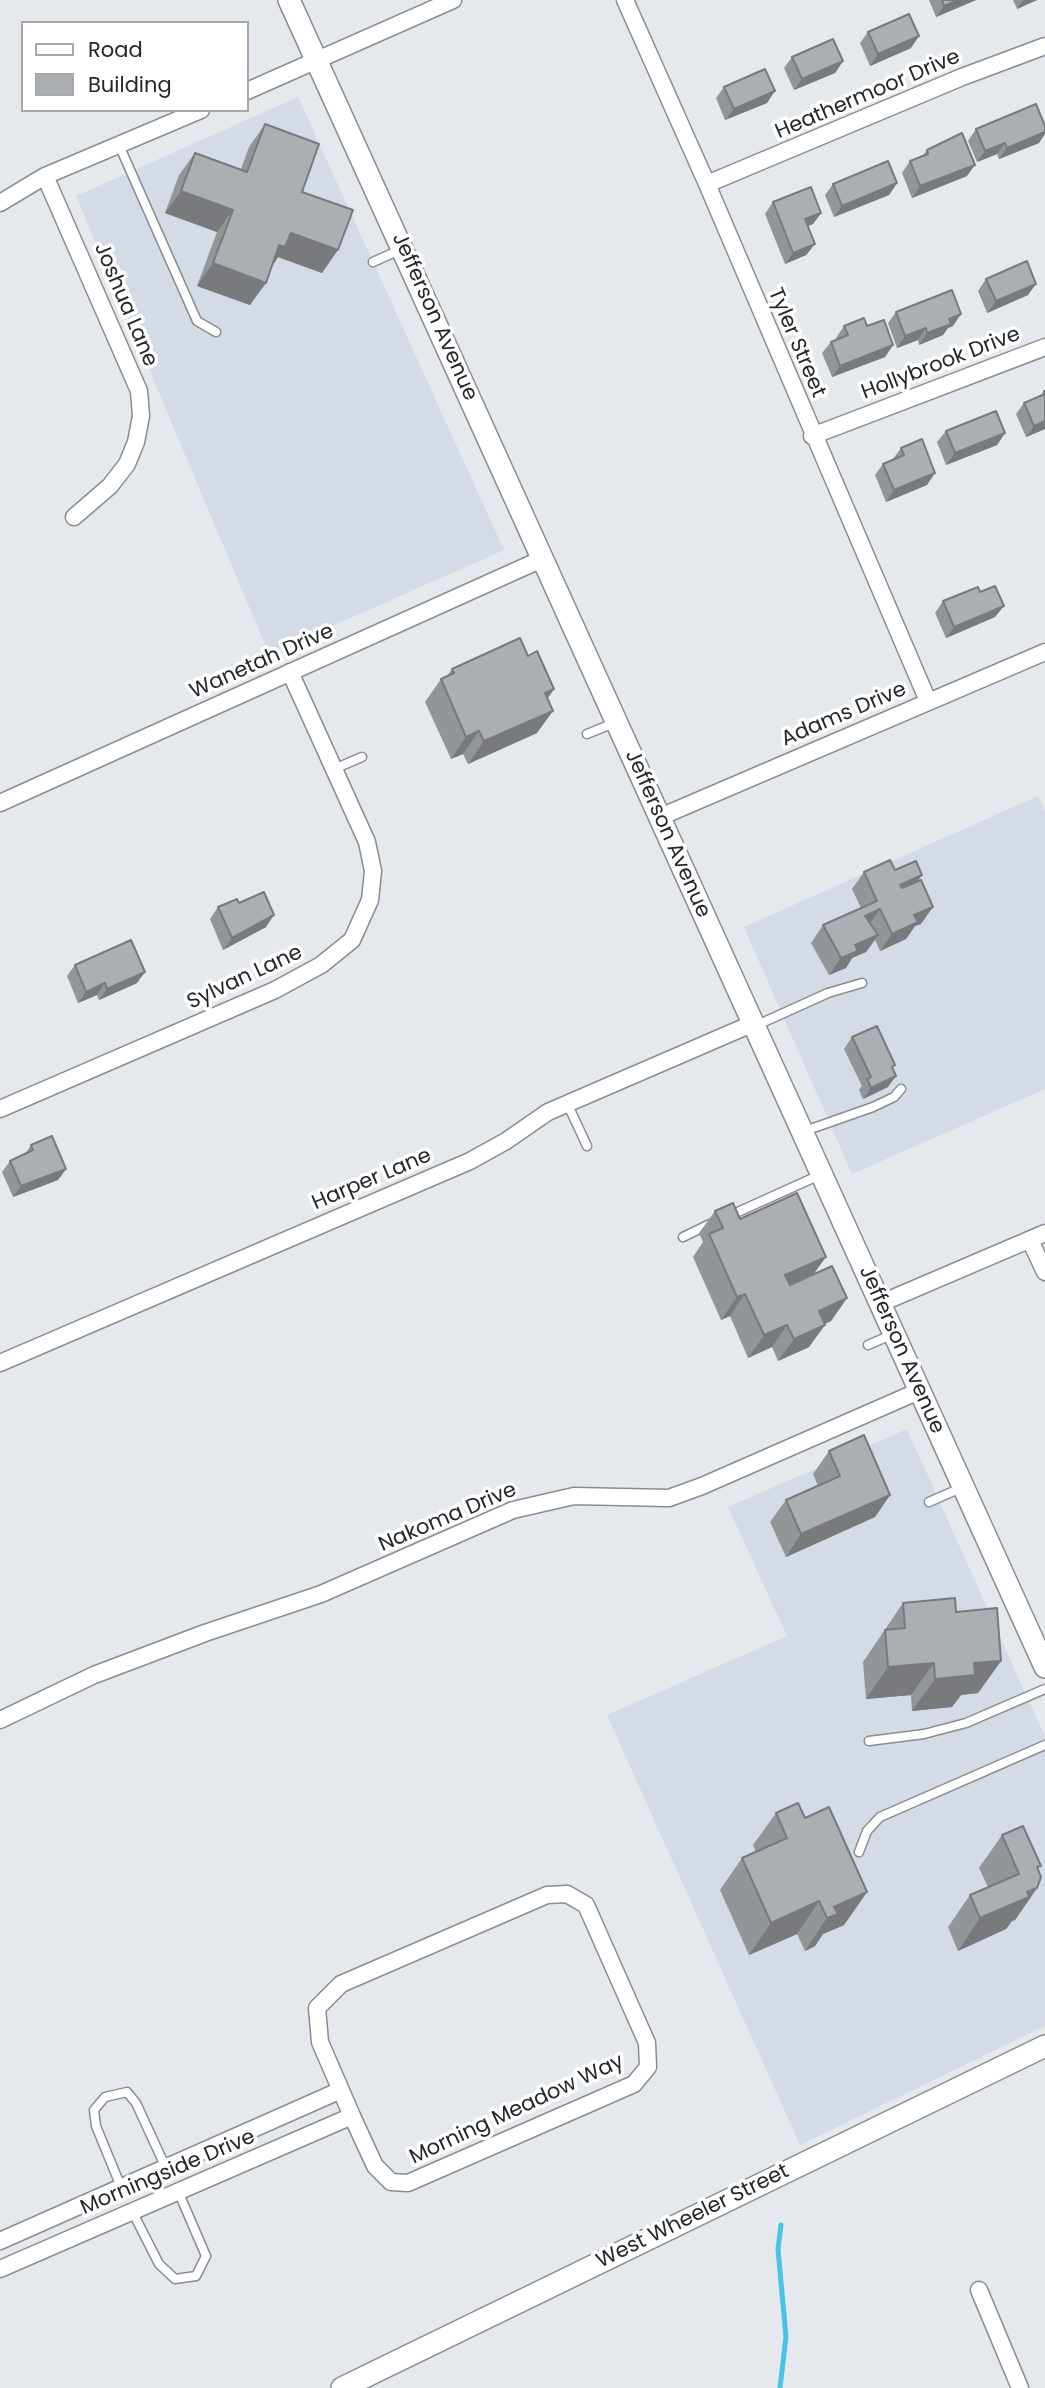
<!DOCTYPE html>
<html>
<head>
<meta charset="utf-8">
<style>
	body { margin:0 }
	#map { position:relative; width:1045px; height:2388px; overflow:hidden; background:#e5e8ec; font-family:Poppins,sans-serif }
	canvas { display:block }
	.legend { position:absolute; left:21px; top:21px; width:228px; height:91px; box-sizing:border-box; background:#fff; border:2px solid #a8a8a9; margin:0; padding:9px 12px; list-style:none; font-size:21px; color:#252627 }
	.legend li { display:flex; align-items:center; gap:14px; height:35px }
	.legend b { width:35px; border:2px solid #a8a8a9 }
</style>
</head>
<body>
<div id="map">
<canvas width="1045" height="2388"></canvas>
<ul class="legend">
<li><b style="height:9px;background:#fff"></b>Road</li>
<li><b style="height:19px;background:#abaeb2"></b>Building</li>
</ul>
</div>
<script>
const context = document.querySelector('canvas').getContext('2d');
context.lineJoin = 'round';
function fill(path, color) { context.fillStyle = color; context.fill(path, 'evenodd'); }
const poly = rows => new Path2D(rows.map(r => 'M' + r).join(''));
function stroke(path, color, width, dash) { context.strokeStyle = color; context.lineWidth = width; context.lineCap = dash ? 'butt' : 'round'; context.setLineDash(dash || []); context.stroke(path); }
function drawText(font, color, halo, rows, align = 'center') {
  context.font = font + ' Poppins,sans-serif'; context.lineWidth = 7; context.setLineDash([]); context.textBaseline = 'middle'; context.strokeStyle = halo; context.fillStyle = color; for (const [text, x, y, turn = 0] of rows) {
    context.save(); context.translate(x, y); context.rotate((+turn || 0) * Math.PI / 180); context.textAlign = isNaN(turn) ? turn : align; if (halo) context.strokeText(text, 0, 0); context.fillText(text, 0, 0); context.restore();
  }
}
fill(poly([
	[298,97,504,550,269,654,76,196],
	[1038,796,1045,812,1045,1089,852,1174,744,927],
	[907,1429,1045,1737,1045,2026,800,2145,607,1715,787,1636,728,1507]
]), '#d4dbe6');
stroke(poly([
	[780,2388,786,2337,778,2249,781,2225]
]), '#48c3e7', 5);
const lane = poly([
	[119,145,197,321,216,332],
	[373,262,402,249],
	[587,734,614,723],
	[334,769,362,757],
	[755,1026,828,993,862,983],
	[567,1103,587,1146],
	[802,1132,873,1107,894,1097,901,1089],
	[729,1216,822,1174],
	[683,1237,710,1224],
	[868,1345,891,1335],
	[929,1502,963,1487],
	[869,1741,924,1734,966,1723,1045,1689],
	[859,1852,867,1831,880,1817,1045,1745],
	[121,2187,96,2126,94,2110,105,2097,127,2092,136,2103,166,2168],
	[132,2211,159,2264,175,2279,196,2276,206,2256,178,2191]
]);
const street = poly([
	[625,0,707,184,928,701],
	[247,91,453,0],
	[45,176,139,391,141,416,136,442,127,464,110,486,74,517],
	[707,184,962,77,1045,46],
	[0,203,45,176,201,110],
	[812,436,1045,347],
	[0,803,542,559],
	[660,817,1045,652],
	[0,1109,275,990,321,965,352,940,370,900,373,871,367,842,290,672],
	[1030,1240,1045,1272],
	[879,1304,1045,1233],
	[0,1363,470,1161,506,1141,548,1112,754,1023],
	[0,1720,94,1675,205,1633,321,1594,513,1510,574,1496,669,1498,702,1486,919,1391],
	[567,1894,586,1905,647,2043,648,2067,634,2084,408,2183,391,2182,375,2166,352,2116,320,2042,317,2008,341,1984,547,1895,567,1894],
	[0,2241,341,2090],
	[0,2269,352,2116],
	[979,2290,1020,2388]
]);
const secondary = poly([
	[289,0,1045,1667],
	[342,2388,1045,2046]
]);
stroke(lane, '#898c90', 11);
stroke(street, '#898c90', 19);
stroke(secondary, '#898c90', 24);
stroke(lane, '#fff', 8);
stroke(street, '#fff', 16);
stroke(secondary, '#fff', 21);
fill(poly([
	[929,0,976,0,936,17],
	[1013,0,1037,0,1017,9],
	[868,32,911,48,870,66,860,43],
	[792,57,843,61,835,73,794,90,784,68],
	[724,87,767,103,725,120,716,98],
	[265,124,302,192,322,273,278,257,272,267,250,305,197,286,217,232,165,213,179,175,195,153,241,169,249,147],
	[976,129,1039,143,999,159,997,154,977,162,968,141],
	[927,150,967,176,912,198,902,173,910,161,922,157],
	[897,183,889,195,834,217,825,195,833,184],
	[773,202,821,213,813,224,807,226,815,244,806,255,785,264,765,214],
	[986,279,1028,295,987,313,978,291],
	[896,312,953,326,948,328,943,335,919,345,918,340,897,348,888,323],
	[844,326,867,326,893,345,885,357,832,377,822,353,831,342,837,339,836,338],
	[1044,391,1045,391,1045,429,1026,437,1016,414,1024,403,1040,396],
	[946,431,1005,433,997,445,946,465,937,442],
	[901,448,927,485,886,502,875,475,883,464,893,459],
	[980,592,995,617,946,638,935,613,943,601],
	[528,656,554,689,547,699,537,733,468,764,463,754,451,759,425,702,441,679,447,676,452,669],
	[895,870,918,881,921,924,915,926,906,939,880,951,875,940,866,952,852,958,846,968,829,975,811,943,823,925,861,908,852,889,864,872],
	[218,907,266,927,223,950,210,919],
	[75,965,137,983,99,1000,97,995,78,1003,67,976],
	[852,1037,893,1068,888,1087,863,1099,859,1090,862,1086,844,1049],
	[31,1145,66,1169,58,1180,13,1197,2,1172,10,1161,25,1154],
	[715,1211,740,1219,847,1298,831,1321,825,1324,809,1347,778,1361,772,1347,748,1358,730,1316,721,1320,693,1257,703,1242,699,1233],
	[829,1451,890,1495,875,1517,786,1557,770,1522,786,1500,818,1486,813,1474],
	[903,1603,956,1612,1001,1661,978,1693,961,1695,952,1707,912,1711,911,1695,866,1699,863,1662],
	[776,1813,805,1818,867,1892,844,1925,823,1934,815,1946,805,1951,797,1934,749,1955,720,1890,742,1858,756,1852,753,1845],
	[1002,1835,1038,1870,1037,1888,1015,1920,1012,1921,1006,1929,958,1951,948,1927,970,1895,988,1887,979,1868]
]), '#939699');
fill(poly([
	[958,0,976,0,936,17,944,6],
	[1023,0,1037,0,1017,9],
	[919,36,911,48,870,66,878,54],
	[843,61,835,73,794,90,802,79],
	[775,91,767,103,725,120,734,109],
	[1045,132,1045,134,1039,143,999,159,1007,148],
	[1005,143,997,154,977,162,985,151],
	[975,165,967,176,912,198,920,186],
	[897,183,889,195,834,217,842,206],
	[181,191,233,210,217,232,165,213],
	[821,213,813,224,796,231,805,219],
	[291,233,338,250,322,273,278,257,270,269,279,245],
	[815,244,806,255,785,264,793,253],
	[213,263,266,283,250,305,197,286],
	[1036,284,1028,295,987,313,996,301],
	[961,314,953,326,948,328,943,335,919,345,927,333,949,319],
	[926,328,918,340,897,348,905,336],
	[893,345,885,357,832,377,840,366],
	[1045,421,1045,429,1026,437,1034,426],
	[1005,433,997,445,946,465,955,453],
	[935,473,927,485,886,502,894,490],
	[1004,606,995,617,946,638,954,627],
	[554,689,538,712,545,693],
	[553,711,537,733,468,764,484,741],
	[479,731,463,754,451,759,466,737],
	[922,875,910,892,888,902,900,885],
	[933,907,921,924,915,926,906,939,880,951,892,934,914,915],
	[880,909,868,926,865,916],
	[274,915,266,927,223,950,232,938],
	[878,935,866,952,852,958,846,968,829,975,841,958,855,945],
	[145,972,137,983,99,1000,107,989],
	[105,983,97,995,78,1003,86,992],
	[896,1076,888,1087,863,1099,871,1088],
	[66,1169,58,1180,13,1197,21,1186],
	[826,1257,810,1279,770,1297,785,1275],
	[745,1294,730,1316,721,1320,737,1297],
	[847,1298,831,1321,803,1333,819,1311],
	[787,1325,772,1347,748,1358,764,1335],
	[825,1325,809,1347,778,1361,794,1339],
	[890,1495,875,1517,786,1557,801,1534],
	[1001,1661,978,1693,961,1695,952,1707,912,1711,935,1679,974,1663],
	[934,1663,911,1695,866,1699,888,1667],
	[1037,1888,1015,1920,1012,1921,1006,1929,958,1951,980,1918],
	[867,1892,844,1925,823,1934,815,1946,805,1951,834,1907],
	[819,1901,797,1934,749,1955,771,1923]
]), '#787a7d');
const building = poly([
	[942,0,958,0,944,6,942,0],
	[909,14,919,36,878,54,868,32,909,14],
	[833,39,843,61,802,79,792,57,833,39],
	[765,69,775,91,734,109,724,87,765,69],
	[1036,104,1045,126,1045,132,1007,148,1005,143,985,151,976,129,1036,104],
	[265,124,319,144,302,192,353,210,338,250,291,233,285,247,279,245,266,283,213,263,233,210,181,191,195,153,247,172,265,124],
	[962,133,975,165,920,186,910,161,928,154,927,150,962,133],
	[888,161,897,183,842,206,833,184,888,161],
	[811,187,821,213,805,219,815,244,793,253,773,202,811,187],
	[1027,261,1036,284,996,301,986,279,1027,261],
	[952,290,961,314,949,319,951,324,927,333,926,328,905,336,896,312,952,290],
	[864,318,867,326,884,320,893,345,840,366,831,342,848,335,844,326,864,318],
	[1044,391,1045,391,1045,421,1034,426,1024,403,1045,394,1044,391],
	[996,411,1005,433,955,453,946,431,996,411],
	[922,439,935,473,894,490,883,464,904,455,901,448,922,439],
	[995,586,1004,606,954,627,943,601,978,587,980,592,995,586],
	[520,638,528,656,537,651,554,689,545,693,553,711,484,741,479,731,466,737,441,679,454,673,452,669,520,638],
	[890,860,895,870,916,861,922,875,900,885,902,888,921,880,933,907,914,915,918,922,892,934,880,909,865,916,878,935,855,945,858,951,841,958,823,925,877,901,864,872,890,860],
	[264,892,274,915,232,938,218,907,237,899,239,903,264,892],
	[131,940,145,972,107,989,105,983,86,992,75,965,131,940],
	[877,1026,895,1065,892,1067,896,1076,871,1088,867,1079,871,1077,852,1037,877,1026],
	[52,1136,66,1169,21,1186,10,1161,33,1150,31,1145,52,1136],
	[797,1193,826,1257,785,1275,790,1285,832,1266,847,1298,819,1311,825,1325,794,1339,787,1325,764,1335,745,1294,737,1297,709,1234,723,1228,715,1211,733,1203,740,1219,797,1193],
	[864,1435,890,1495,801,1534,786,1500,840,1476,829,1451,864,1435],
	[955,1598,956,1612,997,1608,1001,1661,974,1663,975,1675,935,1679,934,1663,888,1667,885,1630,905,1628,903,1603,955,1598],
	[798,1803,805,1818,829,1807,867,1892,834,1907,838,1914,827,1918,819,1901,771,1923,742,1858,787,1838,776,1813,798,1803],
	[1023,1826,1041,1866,1037,1867,1041,1877,1037,1888,1027,1892,1029,1897,980,1918,970,1895,1019,1874,1002,1835,1023,1826]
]);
fill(building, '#abaeb2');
stroke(building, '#787a7d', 2);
drawText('21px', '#252627', '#fff', [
	["Heathermoor Drive",868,95,-23],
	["Joshua Lane",125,305,67],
	["Jefferson Avenue",434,317,66],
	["Tyler Street",796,343,67],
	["Hollybrook Drive",941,364,-21],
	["Wanetah Drive",262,662,-24],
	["Adams Drive",844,715,-23],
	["Jefferson Avenue",667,834,66],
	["Sylvan Lane",245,978,-25],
	["Harper Lane",372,1180,-23],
	["Jefferson Avenue",901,1350,66],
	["Nakoma Drive",448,1518,-23],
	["Morning Meadow Way",517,2110,-25],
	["Morningside Drive",168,2173,-23],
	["West Wheeler Street",693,2217,-26]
]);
</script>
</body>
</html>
